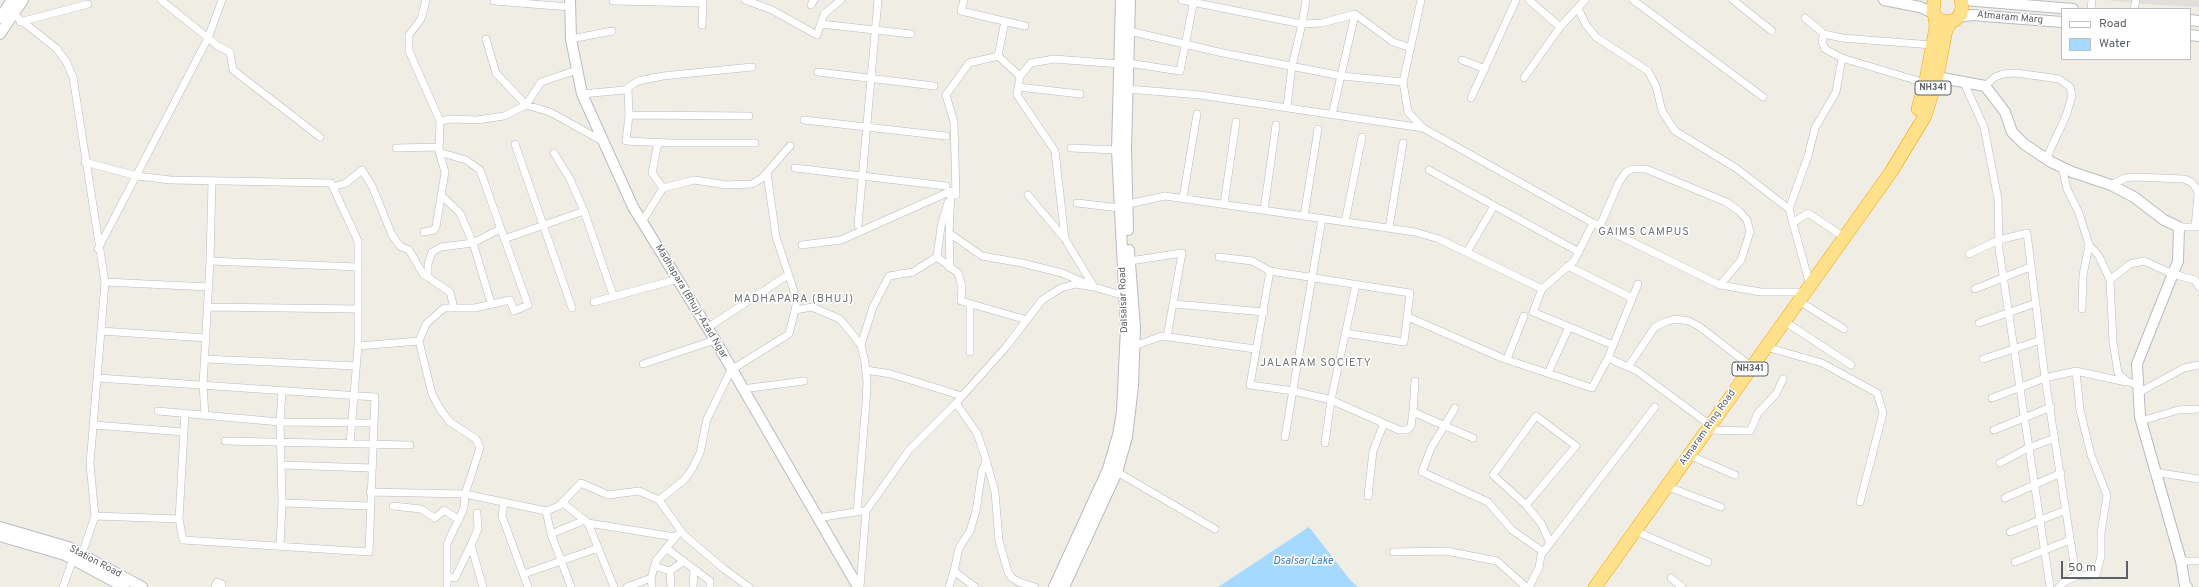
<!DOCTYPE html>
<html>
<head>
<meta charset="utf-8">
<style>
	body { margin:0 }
	#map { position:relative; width:2199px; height:587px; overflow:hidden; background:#f0ede5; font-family:Overpass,sans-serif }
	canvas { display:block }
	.legend { position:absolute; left:2061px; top:8px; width:130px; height:52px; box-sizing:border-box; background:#fff; border:1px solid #bec0c2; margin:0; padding:5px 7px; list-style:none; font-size:12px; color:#5c6166 }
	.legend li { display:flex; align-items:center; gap:8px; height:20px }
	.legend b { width:20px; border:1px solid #bec0c2 }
	.scale { position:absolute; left:2061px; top:561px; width:67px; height:18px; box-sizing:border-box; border:2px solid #5c6166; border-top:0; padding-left:5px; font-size:12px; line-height:14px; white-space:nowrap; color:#5c6166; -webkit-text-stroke:3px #fff; paint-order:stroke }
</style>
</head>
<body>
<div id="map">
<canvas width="2199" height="587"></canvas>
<ul class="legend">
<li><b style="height:5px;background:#fff"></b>Road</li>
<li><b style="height:11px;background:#a5d9ff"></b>Water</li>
</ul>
<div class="scale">50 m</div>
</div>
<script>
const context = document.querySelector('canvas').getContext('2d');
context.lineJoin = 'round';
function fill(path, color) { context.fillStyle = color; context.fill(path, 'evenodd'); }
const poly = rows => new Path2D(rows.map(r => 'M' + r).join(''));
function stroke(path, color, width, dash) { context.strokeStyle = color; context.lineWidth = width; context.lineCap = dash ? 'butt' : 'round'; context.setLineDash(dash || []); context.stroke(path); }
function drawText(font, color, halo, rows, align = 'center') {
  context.font = font + ' Overpass,sans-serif'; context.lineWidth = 3; context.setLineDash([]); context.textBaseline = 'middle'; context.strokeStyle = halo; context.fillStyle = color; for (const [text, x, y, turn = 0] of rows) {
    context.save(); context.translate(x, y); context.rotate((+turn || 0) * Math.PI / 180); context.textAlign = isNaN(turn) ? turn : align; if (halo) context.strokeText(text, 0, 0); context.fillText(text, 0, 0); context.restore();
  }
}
fill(poly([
	[2106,0,2199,0,2199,7,2145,4]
]), '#e0dfd9');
fill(poly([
	[1309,527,1351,581,1358,587,1218,587]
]), '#a5d9ff');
const street = poly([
	[161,0,218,46,230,52,233,70,320,137],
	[745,0,772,10,817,35,824,14,841,0],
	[964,0,961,11,1025,26],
	[1182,0,1302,24,1322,23,1355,14,1393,42,1411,48],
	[1421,0,1403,82,1408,112,1423,128,1593,223,1720,285,1761,292,1805,292],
	[1529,0,1560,27],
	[1633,0,1763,97],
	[1733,0,1772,31],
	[494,1,570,7],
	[613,1,703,3],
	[811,5,814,0],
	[1578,8,1586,25,1596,37,1648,71,1656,86,1662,111,1675,131,1736,168,1789,209,1810,285],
	[2091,9,2092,0],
	[2134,9,2136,0],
	[13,14,56,48,66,61,73,77,105,282,90,464,95,516,82,554],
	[1805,18,1824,34,1842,38,1932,45],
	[20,22,88,4],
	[821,24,911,34],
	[702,25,703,0],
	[1129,31,1223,53,1342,76,1403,82],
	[486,39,496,73,526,105,541,82,577,70],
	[571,39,612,31],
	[998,56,1020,76],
	[1842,58,1925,83],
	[1462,60,1485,69],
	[1128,63,1180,71,1194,0],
	[818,72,934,86],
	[1524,78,1560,27,1585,0],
	[1964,83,1984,127,1998,199,1999,249,2050,587],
	[1985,86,1995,77,2003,74,2016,73,2059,79,2070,87,2072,96,2066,116,2046,159],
	[1018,87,1080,94],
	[628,88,629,115,626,141,669,143,755,143],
	[1128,89,1200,95,1423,128],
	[582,94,624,90,638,81,663,76,752,67],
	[1471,98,1516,0],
	[1287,107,1292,66,1302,24,1306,0],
	[629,115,749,116],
	[1332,115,1355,14],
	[804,120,946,136],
	[440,121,451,119,477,120,504,116,526,105,550,112,604,142],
	[658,143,652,173,663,188,694,180,727,185,752,184,762,178,790,146],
	[515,144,572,308],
	[396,148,439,147],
	[1071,148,1117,150],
	[439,152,466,160,480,170,528,305,514,311,510,300,475,308,444,308,426,324,419,341,432,394,440,409,450,422,476,439,480,448,465,494,464,508,447,544,447,587],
	[554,153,570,179,584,211,613,295],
	[85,162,137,176,171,180,331,183,358,241,358,346,350,444],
	[2062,167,2067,189,2079,213,2089,245,2099,256,2110,280,2113,342,2118,373,2128,382,2138,385],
	[795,168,946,186],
	[1429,170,1579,252],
	[767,173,776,237,797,300,795,310],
	[2111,185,2125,178,2134,177,2184,179,2191,182,2197,189,2198,194,2195,227],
	[333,187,346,183,362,170,372,186,392,235,400,246,409,250,423,274,450,292,454,308],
	[951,191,949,233,982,256,1022,263,1062,273,1094,287,1125,296],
	[1028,195,1065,239,1094,287],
	[442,196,460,213,473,243,491,303],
	[1183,198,1197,114],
	[1077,203,1120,208],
	[1128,204,1165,196,1415,232,1439,239,1542,289],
	[1224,204,1236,122],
	[1789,209,1808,156,1815,128,1836,92,1842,58,1825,49,1822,41,1824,34],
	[1264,210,1276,125],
	[1304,216,1318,129],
	[642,222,663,188],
	[1345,222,1362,137],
	[1794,222,1808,213,1844,237],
	[1593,223,1574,261,1542,289,1533,312,1613,345],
	[858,225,878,0],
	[1600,226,1619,182,1626,172,1632,169,1646,169,1726,202,1739,211,1747,220,1750,232,1741,260,1720,285],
	[2179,227,2199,227],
	[1389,228,1403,143],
	[424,232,434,230,436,227,445,172,439,152,440,121,409,51,409,35,421,19,426,0],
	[949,233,950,268],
	[504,239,584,211],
	[1065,239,1055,151,1017,95,1020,76,1031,63,1054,59,1120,64],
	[802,245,841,240,951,191,956,195,954,122,946,95,969,63,998,56,1005,21],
	[98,249,208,38,222,0],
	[1467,252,1494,206],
	[1969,254,1999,240,2027,233,2045,378,2076,576],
	[937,257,958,273,962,287,961,301,1027,320],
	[1219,257,1252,261,1270,271,1410,293,1404,342,1345,333],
	[210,261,358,267],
	[1130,261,1182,253,1167,337],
	[1568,266,1632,298],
	[1270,271,1250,385,1294,391,1331,400,1399,430,1407,430,1411,426,1413,412,1415,381],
	[428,277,428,264,432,252,441,247,473,243,500,229],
	[2110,280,2130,264,2144,261,2173,274,2195,280,2199,287],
	[105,282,209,287],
	[1975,289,2030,267],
	[1799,301,1844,329],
	[594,302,678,279],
	[1174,304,1264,312],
	[208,307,358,309],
	[2082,309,2083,275,2089,245],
	[1408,317,1502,358,1592,388,1608,358,1638,284],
	[1784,321,1851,365],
	[1979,323,2036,303],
	[707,328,788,275],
	[101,331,206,338],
	[861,345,873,307,889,276,913,272,937,257,941,227,948,202],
	[358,346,419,341],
	[1134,346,1162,336,1255,349],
	[1766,347,1822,363,1877,393,1883,413,1860,502],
	[970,352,970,304],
	[1608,358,1637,371,1710,425],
	[205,359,356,366],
	[1507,359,1524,316],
	[1983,359,2041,340],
	[643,364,715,340],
	[1628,367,1655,327,1665,322,1675,319,1689,321,1700,327,1748,364],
	[866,370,891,374,962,396],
	[1548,373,1569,327],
	[98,378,375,397,369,552,183,540,179,519,185,413],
	[742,389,804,381],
	[2138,393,2184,368,2199,365],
	[1992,398,2045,378,2076,371,2126,382],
	[956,403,977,433,985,456,995,492,999,541,1008,572,1012,578,1019,582,1035,587],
	[1455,408,1431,448,1422,472,1488,502,1512,530,1542,551,1541,555],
	[158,411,280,422,374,423],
	[1413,412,1473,438],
	[205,415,203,385,210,261,212,181],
	[2141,421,2178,410,2199,409],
	[94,425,184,432],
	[1706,430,1750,431,1758,413,1776,394,1783,379],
	[1994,430,2051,407],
	[1285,437,1322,219],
	[225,441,410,445],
	[1325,443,1331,400,1356,284],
	[1689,455,1735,475],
	[2000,463,2028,448,2055,438],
	[282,465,372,468],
	[1117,472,1215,529],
	[2154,472,2199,479],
	[1666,486,1721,507],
	[370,492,465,494,546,511,559,506,581,483,608,495,639,491,659,500,684,535,724,569,749,587],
	[1368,496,1373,451,1384,423],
	[2005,498,2061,473],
	[659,500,684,480,692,469,700,453,707,419,731,370,789,334,795,310,812,307,840,319,861,345,865,362,867,382,866,403,857,512],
	[504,502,502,516,528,587],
	[562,502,588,523,675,537],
	[282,503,370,506],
	[1526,505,1493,475,1536,416,1576,446,1526,505,1541,523,1550,543],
	[393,506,421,509,435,518,444,510,459,520],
	[546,511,551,534,571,587],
	[477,513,478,529,471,545,483,587],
	[95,516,179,519],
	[817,518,862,511],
	[588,523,614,587],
	[1635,531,1708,562],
	[2010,532,2066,510],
	[551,534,585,520],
	[280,546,282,503,280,422,282,391],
	[666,548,710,581,710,587],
	[1393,552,1446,551,1497,561,1526,587],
	[2181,561,2199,561],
	[2015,562,2070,540],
	[654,566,670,571,684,561],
	[670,571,671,587],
	[524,574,598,548],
	[447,577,455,578,471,545],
	[1671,578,1682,587],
	[63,587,73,559],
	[215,587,217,582,222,584,222,587],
	[627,587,651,578],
	[652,587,651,578,656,561,677,535],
	[693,587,694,569],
	[860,587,866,511,909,450,956,403,1006,347,1042,300,1061,288,1075,284,1094,287],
	[949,587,954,571],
	[975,587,954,571,959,548,970,531,976,511,982,471,986,461],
	[1529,587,1539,568,1541,555,1655,407],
	[2059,587,2064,582,2076,576,2096,575,2101,556,2101,533,2107,495,2091,455,2080,410,2076,371]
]);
const secondary = poly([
	[570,0,571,39,582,94,633,207,715,340,858,587],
	[1884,0,1920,7,1933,13],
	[1964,0,2073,9],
	[1958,17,1972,15,2062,22],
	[0,18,12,0],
	[2190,20,2199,21],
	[0,34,23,0],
	[2190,35,2199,36],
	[1942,78,1985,86,2005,112,2012,132,2024,144,2051,162,2072,172,2111,185,2134,197,2164,220,2179,227,2178,261,2137,364,2140,417,2181,561,2185,586,2187,587],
	[1128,230,1126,149,1130,0],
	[0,527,68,547,142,587],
	[0,536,65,555,124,587],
	[1054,587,1108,469,1118,435,1122,412,1126,328,1117,150,1121,0],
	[1064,587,1117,472,1127,437,1133,386,1135,328,1129,250]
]);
const highway = poly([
	[1934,0,1933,13,1939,20,1947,22,1955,20,1961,14,1962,5,1961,0],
	[1918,109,1927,75,1936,27,1935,17],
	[1595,587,1891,172,1925,116,1937,77,1946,30,1951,22]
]);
stroke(street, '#b7bbbf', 8);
stroke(secondary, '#b8bcc1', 12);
stroke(highway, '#f4a500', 14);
stroke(street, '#fff', 7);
stroke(secondary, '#fff', 10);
stroke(highway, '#ffe18c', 13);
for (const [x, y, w] of [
	[1933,88,36],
	[1750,369,36]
]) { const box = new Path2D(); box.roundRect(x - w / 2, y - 7, w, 14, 3); context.fillStyle = '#fff'; context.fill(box); stroke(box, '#5c6166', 1); }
drawText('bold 9px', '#5c6166', null, [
	["NH341",1933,88],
	["NH341",1750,369]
]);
drawText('10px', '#5c6166', '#fff', [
	["Atmaram Marg",2010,18,5],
	["Dalsalsar Road",1124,300,-92],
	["Madhapara (Bhuj)-Azad Ngar",691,302,59],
	["Atmaram Ring Road",1708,428,-55],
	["Station Road",95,562,28]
]);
context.letterSpacing = '1px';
drawText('11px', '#6d7378', '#fff', [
	["GAIMS CAMPUS",1644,233],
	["MADHAPARA (BHUJ)",794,300],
	["JALARAM SOCIETY",1316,364]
]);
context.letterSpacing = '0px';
drawText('italic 11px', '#3d79b6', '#fff', [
	["Dsalsar Lake",1303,562]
]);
</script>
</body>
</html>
